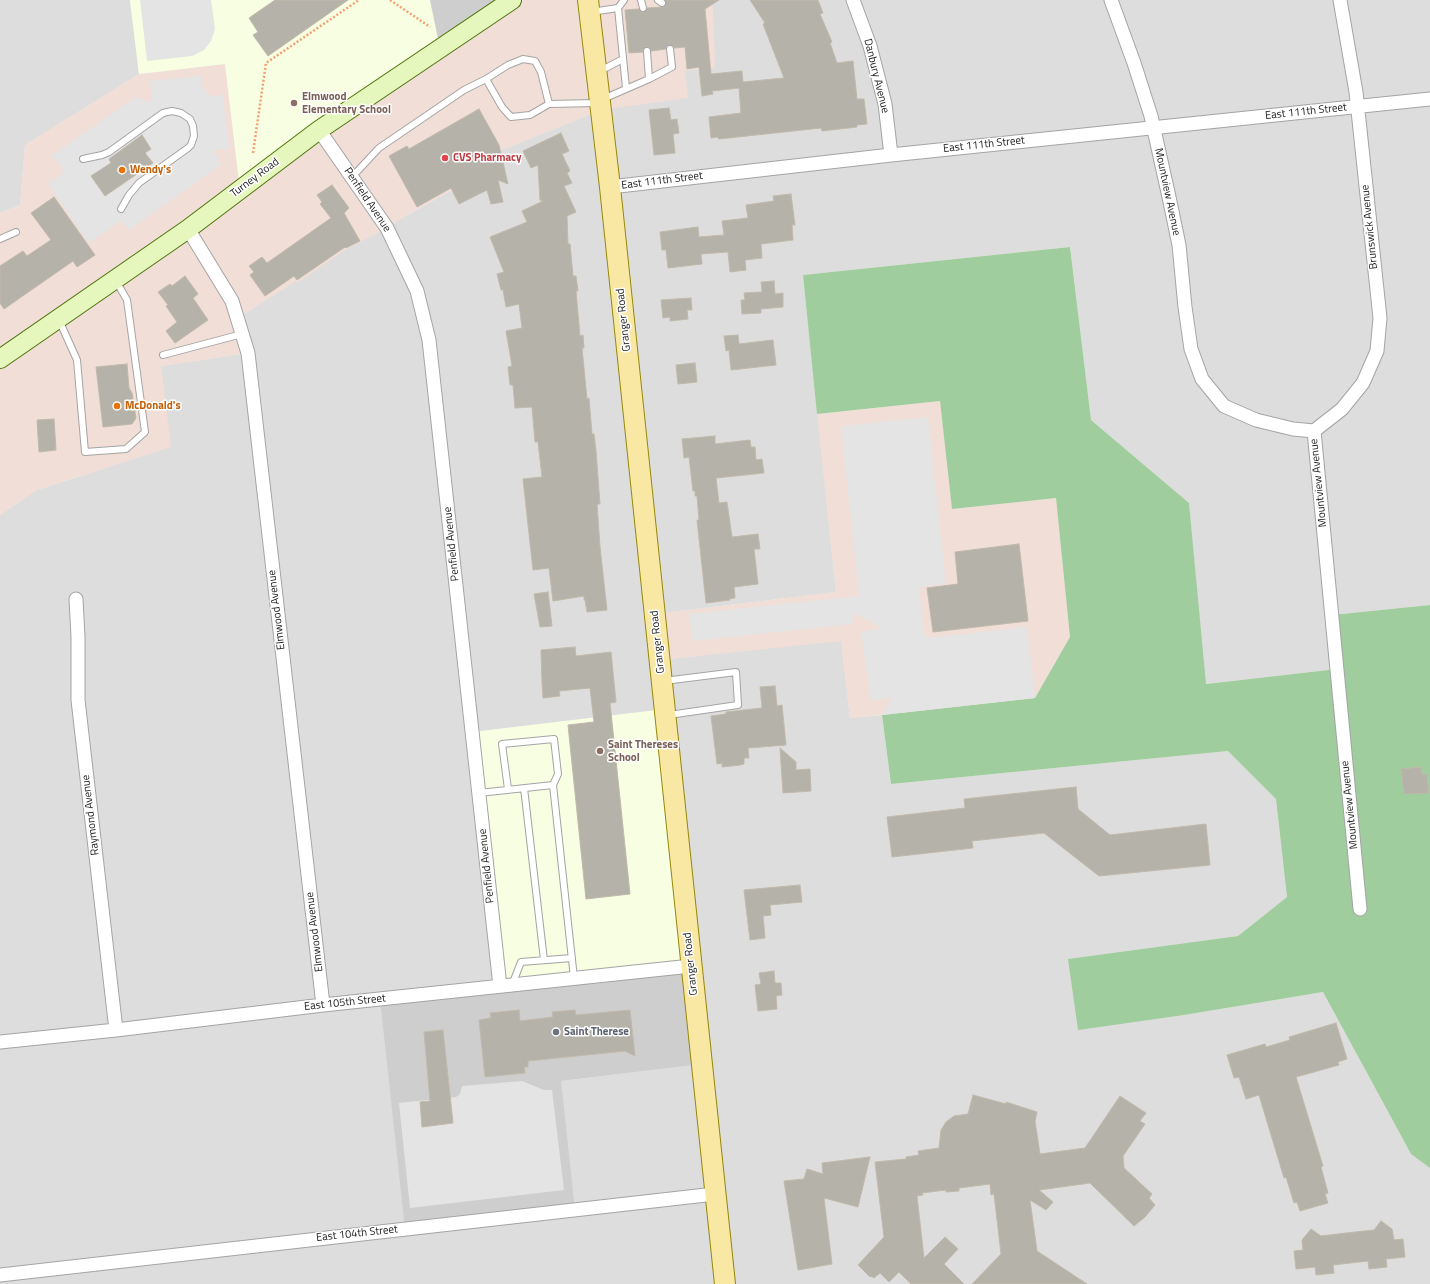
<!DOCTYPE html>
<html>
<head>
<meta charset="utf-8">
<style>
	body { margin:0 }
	canvas { display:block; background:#f0efe7 }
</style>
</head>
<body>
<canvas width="1430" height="1284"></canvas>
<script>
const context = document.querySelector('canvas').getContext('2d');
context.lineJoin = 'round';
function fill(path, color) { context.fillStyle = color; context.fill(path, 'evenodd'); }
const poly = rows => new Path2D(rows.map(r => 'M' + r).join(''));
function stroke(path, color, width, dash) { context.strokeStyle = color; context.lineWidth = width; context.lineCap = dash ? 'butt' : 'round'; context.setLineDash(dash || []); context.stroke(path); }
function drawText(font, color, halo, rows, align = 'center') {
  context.font = font + ' "Titillium Web",sans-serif'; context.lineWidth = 3; context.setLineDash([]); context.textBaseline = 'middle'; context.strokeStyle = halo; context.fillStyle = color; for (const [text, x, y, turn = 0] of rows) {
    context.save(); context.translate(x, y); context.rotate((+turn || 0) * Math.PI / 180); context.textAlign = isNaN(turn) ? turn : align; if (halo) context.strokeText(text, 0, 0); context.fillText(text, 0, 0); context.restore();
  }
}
fill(poly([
	[0,0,130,0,139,74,25,145,20,205,0,213],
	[709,0,1430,0,1430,605,1332,615,1337,669,1205,684,1189,503,1091,420,1070,247,803,275,836,592,655,614,660,660,841,640,850,718,882,715,891,784,1228,751,1276,799,1287,897,1238,936,1069,959,1078,1029,1184,1015,1323,992,1411,1154,1430,1168,1430,1284,0,1284,0,515,37,490,170,447,161,366,248,353,237,318,345,250,504,161,499,151,601,110,685,71],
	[500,986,702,1064,561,1081]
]), '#dedddd');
fill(poly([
	[512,0,709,0,713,7,715,67,685,71,688,98,601,110,500,151,504,162,405,216,387,228,345,250,298,282,296,281,238,318,248,353,161,366,171,447,102,469,81,477,79,476,37,490,0,515,0,359,5,354,0,347,0,213,20,205,25,145,139,74,225,64,240,189],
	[940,401,952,509,1056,498,1070,637,1035,698,850,718,841,641,660,660,655,614,836,592,817,414]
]), '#f0ded7');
fill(poly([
	[130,0,430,0,440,48,240,190,225,64,139,74],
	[665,709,691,966,500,986,472,732]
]), '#f7fee2');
fill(poly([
	[430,0,512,0,440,48],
	[691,966,702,1064,561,1081,575,1210,405,1229,380,999]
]), '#cecece');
fill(poly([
	[1070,247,1091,420,1189,503,1206,684,1337,669,1332,615,1430,605,1430,1168,1411,1154,1323,992,1184,1015,1078,1030,1068,959,1238,936,1287,897,1276,799,1228,751,891,784,882,715,1035,698,1070,637,1056,498,952,509,940,401,817,414,803,275]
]), '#a0cd9d');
fill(poly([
	[140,0,211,0,215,29,211,41,204,50,192,56,147,61],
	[201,76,202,85,211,97,223,95,229,149,217,149,214,152,222,164,129,230,122,220,89,243,48,184,62,174,63,171,61,164,51,156,136,97,150,102,152,100,150,81],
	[928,417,946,584,922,587,919,589,924,634,928,638,1027,627,1035,698,882,715,892,697,871,701,861,632,882,628,853,613,853,624,692,641,689,614,859,596,841,426],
	[522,1081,544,1090,552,1090,564,1190,410,1208,399,1103,456,1097,460,1094,462,1086]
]), '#e4e4e4');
const building = poly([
	[275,0,348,0,268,56,253,35,258,32,249,18,275,0],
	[665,0,719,0,705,9,711,74,742,71,743,82,784,78,763,24,765,23,750,0,818,0,823,13,820,14,832,42,830,43,837,63,853,61,857,99,864,99,867,124,857,125,857,127,822,131,821,128,719,139,717,137,711,138,709,117,741,113,739,88,712,91,713,94,702,96,699,67,687,69,685,47,674,48,673,46,670,45,667,46,666,49,651,51,649,47,646,47,643,49,643,52,629,53,625,10,639,9,641,12,644,12,647,8,664,7,666,4,665,0],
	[669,108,671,120,677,119,679,133,673,134,675,153,654,155,649,110,669,108],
	[479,109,499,145,508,184,498,180,503,202,491,204,487,190,459,204,451,188,417,207,389,156,407,146,409,149,479,109],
	[561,133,569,151,562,154,570,171,567,173,572,183,564,186,576,212,567,216,568,244,570,244,573,276,576,276,578,291,576,291,580,336,583,335,584,348,582,348,587,399,589,398,592,434,594,434,596,451,600,504,597,504,600,547,607,610,587,612,585,600,584,600,584,596,553,601,549,568,533,570,523,479,542,477,538,442,535,442,532,407,515,408,513,385,510,385,508,367,512,366,506,331,522,328,519,304,506,307,503,290,501,290,497,274,504,272,490,237,527,222,522,211,543,201,540,200,538,165,531,168,523,151,561,133],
	[142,135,151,149,145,153,153,163,105,196,91,176,111,163,109,159,142,135],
	[332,185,349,208,344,213,360,241,346,248,345,247,297,280,294,276,265,296,250,275,254,272,249,266,262,257,267,263,331,218,320,204,322,202,317,195,332,185],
	[791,194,795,225,792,225,793,240,761,244,762,258,745,260,746,270,730,272,728,252,701,254,702,264,668,268,666,250,662,250,660,232,698,227,699,237,724,235,722,221,748,218,746,205,774,201,773,196,791,194],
	[54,197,95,255,77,267,73,261,4,309,0,303,0,266,23,251,27,256,51,240,31,213,54,197],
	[185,276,198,294,193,298,208,320,175,343,166,331,177,322,166,306,168,305,158,292,170,284,172,286,185,276],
	[774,281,775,294,783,293,783,307,761,309,761,313,742,314,741,300,745,300,744,293,762,292,761,282,774,281],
	[691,298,692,310,687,310,688,319,670,321,670,317,663,318,661,300,691,298],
	[738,335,739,344,773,340,776,365,731,370,729,350,726,351,724,336,738,335],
	[695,363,697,382,678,384,676,365,695,363],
	[127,364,129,388,132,393,136,418,132,424,103,427,96,367,127,364],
	[54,419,56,450,39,452,37,420,54,419],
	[715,436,715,444,750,440,751,447,755,447,756,460,762,459,764,473,716,478,719,503,727,502,732,537,758,534,760,549,754,549,758,584,734,587,735,598,729,599,730,600,706,603,697,520,699,520,697,496,695,496,695,491,693,491,689,457,684,458,682,439,715,436],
	[1019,544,1028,621,933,632,927,588,958,584,955,552,1019,544],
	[548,592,552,626,540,627,534,594,548,592],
	[575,647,576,656,611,652,616,702,610,703,630,894,586,899,568,725,594,722,590,688,559,691,560,696,543,698,542,682,541,650,575,647],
	[775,686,777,706,782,705,786,745,748,748,749,758,744,758,744,764,740,765,722,767,722,763,717,764,711,716,726,714,726,712,762,708,760,687,775,686],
	[780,748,796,762,796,770,810,769,811,791,783,793,780,748],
	[1421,767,1422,774,1427,774,1429,793,1404,794,1401,769,1421,767],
	[1076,787,1078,809,1110,835,1206,824,1210,865,1099,876,1044,833,972,841,973,848,892,857,887,817,965,808,964,799,1076,787],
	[800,885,802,902,770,905,771,915,763,916,765,938,750,940,744,890,800,885],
	[774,971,775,983,781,983,782,995,776,996,777,1009,758,1011,755,985,761,984,759,973,774,971],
	[519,1010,520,1021,553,1017,552,1012,575,1010,576,1015,630,1010,635,1056,625,1051,528,1061,528,1067,524,1067,525,1073,485,1077,479,1020,491,1018,490,1013,519,1010],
	[1336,1023,1347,1059,1338,1062,1339,1065,1296,1077,1323,1166,1321,1167,1328,1193,1325,1194,1328,1203,1300,1211,1297,1202,1294,1203,1286,1177,1284,1178,1259,1095,1246,1099,1239,1077,1234,1078,1227,1055,1265,1044,1266,1047,1290,1040,1289,1037,1336,1023],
	[443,1030,453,1123,422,1127,420,1102,430,1101,424,1032,443,1030],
	[973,1095,1006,1104,1006,1102,1037,1112,1035,1121,1040,1154,1085,1148,1120,1096,1146,1113,1140,1121,1145,1124,1123,1156,1124,1168,1152,1194,1149,1198,1155,1205,1145,1217,1134,1226,1090,1183,1039,1190,1053,1202,1046,1210,1030,1200,1037,1251,1087,1284,972,1284,1001,1254,994,1194,991,1195,990,1184,959,1188,959,1191,946,1192,946,1190,922,1193,923,1195,917,1196,924,1258,945,1237,958,1249,944,1264,964,1284,911,1284,899,1272,889,1282,880,1273,874,1278,871,1276,870,1277,858,1265,884,1237,875,1162,906,1159,906,1157,919,1155,918,1151,939,1148,941,1130,946,1122,954,1116,968,1114,973,1095],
	[870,1157,858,1207,824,1198,832,1264,798,1270,784,1181,804,1179,807,1169,823,1174,822,1163,870,1157],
	[1381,1221,1392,1229,1394,1240,1403,1239,1405,1257,1386,1259,1387,1267,1369,1269,1368,1261,1333,1265,1334,1273,1316,1275,1315,1267,1296,1269,1294,1251,1303,1250,1302,1240,1311,1229,1321,1236,1355,1232,1374,1230,1381,1221]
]);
fill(building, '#b5b2a9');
stroke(building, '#c1baaa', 1);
const lane = poly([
	[641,0,643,8],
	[658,0,662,3],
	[618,8,626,88],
	[591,12,618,8,624,0],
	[647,51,649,79],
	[600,71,623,59],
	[486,79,508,65,523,59,535,61,541,72,549,104],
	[603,99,649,79,672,67,670,49],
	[83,159,102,155,109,152,163,113,172,111,181,113,190,119,193,126,194,136,191,145,188,148,139,183,129,195,121,209],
	[352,177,379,148,464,90,486,79,502,107,511,117,530,115,549,104,597,103],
	[0,239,16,232],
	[59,320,77,360,85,452,126,449,145,432,127,300,116,281],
	[163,355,242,334],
	[664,681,736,672,738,705,669,715],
	[524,788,544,960],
	[508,789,502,744,554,739,558,774,553,785],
	[479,793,553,785,574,978],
	[512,985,521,962,572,958]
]);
const street = poly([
	[853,0,870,46,885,104,891,155],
	[1111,0,1134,63,1151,116,1169,197,1179,245,1185,307,1191,349,1202,379,1224,406,1256,420,1293,429,1314,431],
	[319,130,387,228,417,291,429,340,500,986],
	[610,187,891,155,1430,99],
	[188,229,232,301,248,353,323,1005],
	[1314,431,1360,909],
	[1314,431,1342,409,1363,383,1377,351,1380,318,1356,92,1340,0],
	[76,599,78,637,78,700,116,1030],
	[0,1042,116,1030,323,1005,691,966],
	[0,1275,715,1194]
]);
const secondary = poly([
	[0,359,188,229,319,130,512,0]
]);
const primary = poly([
	[588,0,610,187,725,1284]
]);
stroke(lane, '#a4a4a4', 8);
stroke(street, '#a4a4a4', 15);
stroke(secondary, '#4e740a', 20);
stroke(primary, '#958807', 22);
stroke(poly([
	[390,0,430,27],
	[253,153,266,63,359,0]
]), '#f4a074', 2.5, [2, 2]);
stroke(lane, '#fff', 6);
stroke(street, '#fff', 13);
stroke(secondary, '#e6f7be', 18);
stroke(primary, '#f8e8a4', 20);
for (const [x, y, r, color] of [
	[294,103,4,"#8d6e63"],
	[445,158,4,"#e0444e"],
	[122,170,4,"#e8710a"],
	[117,406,4,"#e8710a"],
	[600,751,4,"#8d6e63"],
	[556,1032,4,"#6b7280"]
]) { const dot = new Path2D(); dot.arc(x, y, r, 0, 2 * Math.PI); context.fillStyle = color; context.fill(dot); stroke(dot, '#fff', 1.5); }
drawText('11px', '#202020', '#fff', [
	["Danbury Avenue",876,76,76],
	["East 111th Street",1306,112,-6],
	["East 111th Street",984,145,-6],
	["Turney Road",255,178,-37],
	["East 111th Street",662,181,-7],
	["Mountview Avenue",1167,192,78],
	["Penfield Avenue",367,200,56],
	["Brunswick Avenue",1370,227,-96],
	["Granger Road",624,320,-96],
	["Mountview Avenue",1319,483,-96],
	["Penfield Avenue",452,544,-96],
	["Elmwood Avenue",277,610,-97],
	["Granger Road",658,642,-96],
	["Mountview Avenue",1350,805,-96],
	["Raymond Avenue",91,815,-97],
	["Penfield Avenue",487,866,-96],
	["Elmwood Avenue",315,932,-97],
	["Granger Road",691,964,-96],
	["East 105th Street",345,1003,-6],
	["East 104th Street",357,1234,-6]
]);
drawText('bold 11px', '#785e54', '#fff', [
	["Elmwood",302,97],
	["Elementary School",302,110],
	["Saint Thereses",608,745],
	["School",608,758]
], 'left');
drawText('bold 11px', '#be3a42', '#fff', [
	["CVS Pharmacy",453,158]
], 'left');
drawText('bold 11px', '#c56008', '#fff', [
	["Wendy's",130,170],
	["McDonald's",125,406]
], 'left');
drawText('bold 11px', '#5b616d', '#fff', [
	["Saint Therese",564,1032]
], 'left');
</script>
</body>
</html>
